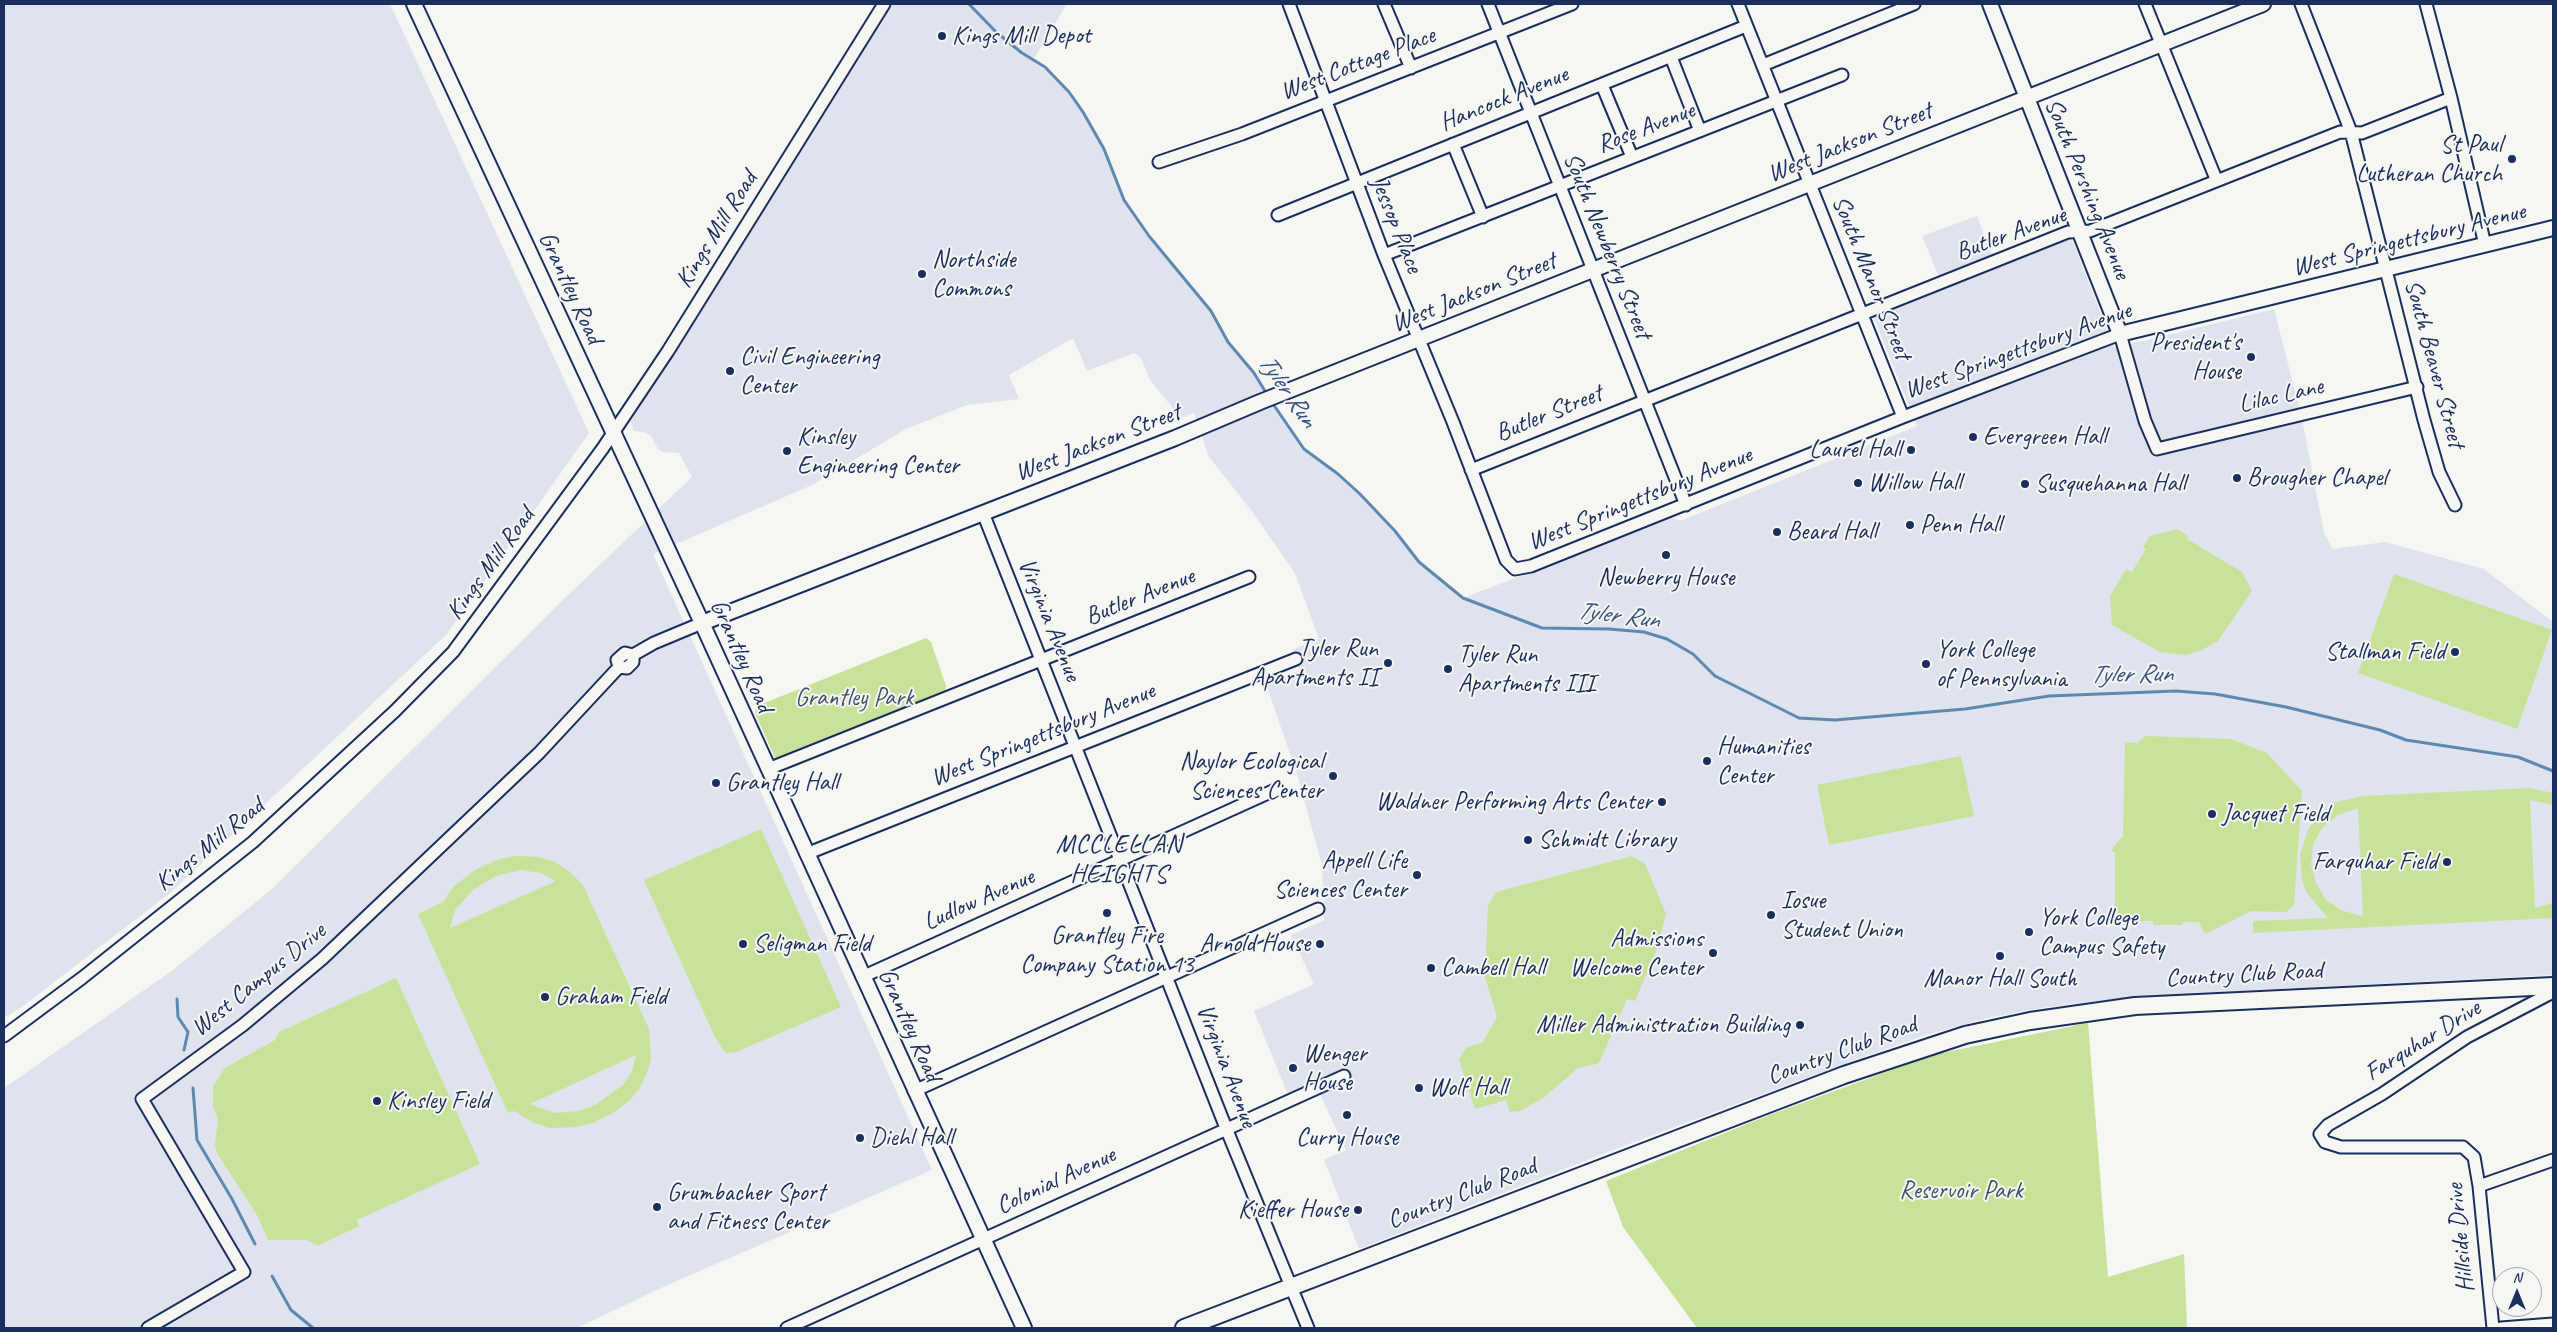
<!DOCTYPE html>
<html>
<head>
<meta charset="utf-8">
<style>
	body { margin:0 }
	#map { position:relative; width:2557px; height:1332px; overflow:hidden; background:#f6f6f2; font-family:Caveat,sans-serif }
	canvas { display:block }
	.frame { position:absolute; inset:0; border:5px solid #1b2f5e; pointer-events:none }
	.north { position:absolute; left:2492px; top:1267px; width:50px; height:50px; box-sizing:border-box; background:#f6f6f2; border:1px solid #9ea6b7; border-radius:50%; rotate:0deg; font-size:14px; font-weight:700; line-height:20px; text-align:center; color:#1b2f5e }
	.north::after { content:''; display:block; margin:auto; width:18px; height:22px; background:#1b2f5e; clip-path:polygon(50% 0,100% 100%,50% 72%,0 100%) }
</style>
</head>
<body>
<div id="map">
<canvas width="2557" height="1332"></canvas>
<div class="frame"></div>
<div class="north">N</div>
</div>
<script>
const context = document.querySelector('canvas').getContext('2d');
context.lineJoin = 'round';
function fill(path, color) { context.fillStyle = color; context.fill(path, 'evenodd'); }
const poly = rows => new Path2D(rows.map(r => 'M' + r).join(''));
function stroke(path, color, width, dash) { context.strokeStyle = color; context.lineWidth = width; context.lineCap = dash ? 'butt' : 'round'; context.setLineDash(dash || []); context.stroke(path); }
function drawText(font, color, halo, rows, align = 'center') {
  context.font = font + ' Caveat,sans-serif'; context.lineWidth = 4; context.setLineDash([]); context.textBaseline = 'middle'; context.strokeStyle = halo; context.fillStyle = color; for (const [text, x, y, turn = 0] of rows) {
    context.save(); context.translate(x, y); context.rotate((+turn || 0) * Math.PI / 180); context.textAlign = isNaN(turn) ? turn : align; if (halo) context.strokeText(text, 0, 0); context.fillText(text, 0, 0); context.restore();
  }
}
fill(poly([
	[4,4,390,4,589,433,447,634,170,893,23,1006,4,1018],
	[893,4,1067,4,1033,60,1045,67,1069,92,1083,112,1104,149,1124,200,1149,236,1211,311,1228,342,1254,373,1304,449,1338,474,1360,494,1395,531,1419,562,1463,598,1672,518,1680,521,1917,426,1874,318,1878,313,1943,287,1922,236,1977,216,1996,266,2067,238,2072,239,2114,348,2274,309,2302,419,2324,533,2333,549,2385,542,2484,569,2553,622,2553,975,2144,996,2048,1007,1987,1018,1926,1035,1865,1056,1613,1150,1359,1249,1324,1160,1346,1150,1317,1088,1290,1100,1254,1011,1314,984,1291,935,1324,920,1322,865,1297,774,1266,684,1300,670,1292,650,1319,639,1295,573,1251,510,1209,457,1194,413,1181,418,1150,380,1141,358,1134,353,1087,371,1073,338,1009,375,1019,399,967,405,906,429,812,485,653,554,932,1170,663,1287,577,1328,4,1328,4,1088,173,970,273,888,566,597,692,477,679,453,663,452,658,449,651,436,644,432,634,431,630,422,852,63]
]), '#dfe3ee');
fill(poly([
	[2177,529,2188,536,2187,539,2242,572,2252,591,2218,641,2200,651,2185,655,2160,652,2112,625,2110,596,2126,569,2132,572,2146,549,2143,547,2150,536],
	[2394,574,2552,630,2517,729,2358,673],
	[926,638,931,642,946,686,944,694,776,760,755,713,757,706],
	[2146,736,2231,739,2267,753,2302,791,2294,905,2286,912,2251,911,2205,934,2199,922,2183,922,2182,925,2153,925,2153,921,2121,921,2115,914,2115,852,2112,852,2113,847,2123,836,2125,742,2137,743],
	[1961,756,1974,816,1829,845,1817,785],
	[2530,788,2553,793,2553,805,2530,800,2535,908,2553,903,2553,918,2253,933,2253,921,2328,918,2307,893,2302,880,2300,854,2308,830,2316,818,2336,802,2362,796],
	[2358,808,2363,916,2343,911,2326,900,2316,883,2311,864,2313,845,2322,828,2338,815],
	[761,829,841,1007,736,1052,727,1053,723,1050,714,1035,644,880],
	[516,856,539,857,555,862,569,871,583,885,649,1029,651,1059,647,1073,639,1089,630,1100,613,1113,593,1123,576,1127,550,1128,532,1122,514,1111,508,1113,418,914,443,902,453,887,475,870,499,859],
	[521,870,541,873,556,881,450,928,455,910,473,890,496,876],
	[636,1055,632,1071,623,1085,595,1105,579,1111,555,1113,530,1104],
	[1632,856,1645,864,1666,914,1656,951,1635,1001,1627,999,1600,1061,1596,1064,1578,1068,1543,1098,1520,1111,1510,1112,1506,1100,1475,1109,1459,1059,1466,1048,1483,1042,1497,1017,1485,977,1488,906,1496,892],
	[396,978,480,1164,357,1220,359,1226,318,1246,307,1240,268,1240,257,1215,217,1153,215,1145,218,1119,213,1107,213,1086,225,1068,275,1040,279,1032],
	[2088,1023,2108,1277,2184,1254,2187,1328,1697,1328,1623,1227,1606,1181,1767,1116,1932,1055]
]), '#c8e299');
stroke(poly([
	[969,4,996,32,1022,53,1045,67,1069,92,1083,112,1104,149,1124,200,1149,236,1211,311,1228,342,1254,373,1268,396],
	[1271,401,1304,449,1338,474,1360,494,1395,531,1419,562,1463,598,1542,628,1609,629,1644,632,1667,639,1693,654,1715,676,1799,718,1835,720,1965,709,2049,696,2176,691,2215,694,2286,707,2380,730,2406,740,2518,757,2553,771],
	[177,999,178,1017,188,1032,184,1050],
	[193,1088,197,1140,232,1199,255,1244],
	[272,1276,291,1310,313,1328]
]), '#5d89b1', 3);
const minor = poly([
	[1289,4,1384,255,1453,422,1506,560,1515,569,1531,566,1903,417,2120,334,2145,421,2157,449,2417,387],
	[1384,4,1411,68],
	[1488,4,1686,505],
	[1738,4,1903,417],
	[2145,4,2216,179],
	[2301,4,2351,132,2424,420,2439,472,2455,505],
	[2426,4,2451,98,2485,245],
	[1671,57,1700,131],
	[1763,65,1914,4],
	[1602,85,1632,157],
	[1453,144,1483,217],
	[1159,162,1242,134,1572,4],
	[1278,215,1746,26],
	[1384,255,1842,75],
	[1471,470,2068,232,2090,231,2340,132,2362,133,2451,98],
	[983,513,1226,1128,1308,1328],
	[619,667,617,660,625,653,633,655,654,643,702,623],
	[619,667,627,668,633,662,633,655],
	[768,769,1249,577],
	[806,854,1296,659],
	[862,977,1277,789],
	[4,1036,82,978,253,842,395,711,453,652,603,448,668,351,884,4],
	[914,1091,1318,909],
	[2479,1186,2553,1160],
	[148,1328,244,1272,142,1099,243,1025,322,959,539,753,619,667],
	[787,1328,1344,1076],
	[2493,1328,2479,1186,2474,1157,2463,1147,2341,1147,2325,1142,2320,1134,2328,1125,2382,1094,2467,1037,2553,992],
	[2501,1328,2553,1324]
]);
const tertiary = poly([
	[414,4,702,623,1024,1328],
	[1990,4,2120,334,2553,228],
	[702,623,1175,438,1260,402,2263,4]
]);
const secondary = poly([
	[1184,1328,1844,1075,1965,1035,2030,1021,2135,1006,2553,986]
]);
stroke(minor, '#1b2f5e', 15);
stroke(tertiary, '#1b2f5e', 18);
stroke(secondary, '#1b2f5e', 20);
stroke(minor, '#f6f6f2', 11);
stroke(tertiary, '#f6f6f2', 14);
stroke(secondary, '#f6f6f2', 16);
for (const [x, y, r, color] of [
	[942,36,5,"#1b2f5e"],
	[2512,159,5,"#1b2f5e"],
	[922,274,5,"#1b2f5e"],
	[2251,357,5,"#1b2f5e"],
	[730,371,5,"#1b2f5e"],
	[1973,437,5,"#1b2f5e"],
	[1911,450,5,"#1b2f5e"],
	[787,451,5,"#1b2f5e"],
	[2237,478,5,"#1b2f5e"],
	[1858,483,5,"#1b2f5e"],
	[2025,484,5,"#1b2f5e"],
	[1910,525,5,"#1b2f5e"],
	[1777,532,5,"#1b2f5e"],
	[1666,555,5,"#1b2f5e"],
	[2455,652,5,"#1b2f5e"],
	[1388,663,5,"#1b2f5e"],
	[1926,664,5,"#1b2f5e"],
	[1448,669,5,"#1b2f5e"],
	[1707,761,5,"#1b2f5e"],
	[1333,776,5,"#1b2f5e"],
	[716,783,5,"#1b2f5e"],
	[1662,802,5,"#1b2f5e"],
	[2212,814,5,"#1b2f5e"],
	[1528,840,5,"#1b2f5e"],
	[2447,862,5,"#1b2f5e"],
	[1417,875,5,"#1b2f5e"],
	[1107,913,5,"#1b2f5e"],
	[1771,915,5,"#1b2f5e"],
	[2029,932,5,"#1b2f5e"],
	[743,944,5,"#1b2f5e"],
	[1320,944,5,"#1b2f5e"],
	[1713,953,5,"#1b2f5e"],
	[2000,956,5,"#1b2f5e"],
	[1431,968,5,"#1b2f5e"],
	[545,997,5,"#1b2f5e"],
	[1800,1025,5,"#1b2f5e"],
	[1293,1068,5,"#1b2f5e"],
	[1419,1088,5,"#1b2f5e"],
	[377,1101,5,"#1b2f5e"],
	[1347,1115,5,"#1b2f5e"],
	[860,1138,5,"#1b2f5e"],
	[657,1207,5,"#1b2f5e"],
	[1358,1210,5,"#1b2f5e"]
]) { const dot = new Path2D(); dot.arc(x, y, r, 0, 2 * Math.PI); context.fillStyle = color; context.fill(dot); stroke(dot, '#f6f6f2', 2); }
drawText('25px', '#1b2f5e', '#f6f6f2', [
	["Kings Mill Depot",952,36],
	["St Paul",2502,145,"right"],
	["Lutheran Church",2502,174,"right"],
	["Northside",932,260],
	["Commons",932,289],
	["President's",2241,343,"right"],
	["House",2241,372,"right"],
	["Civil Engineering",740,357],
	["Center",740,386],
	["Kinsley",797,437],
	["Engineering Center",797,466],
	["Evergreen Hall",1983,437],
	["Laurel Hall",1901,450,"right"],
	["Brougher Chapel",2247,478],
	["Willow Hall",1868,483],
	["Susquehanna Hall",2035,484],
	["Penn Hall",1920,525],
	["Beard Hall",1787,532],
	["Newberry House",1666,578,"center"],
	["Tyler Run",1378,649,"right"],
	["Apartments II",1378,678,"right"],
	["York College",1936,650],
	["of Pennsylvania",1936,679],
	["Stallman Field",2445,652,"right"],
	["Tyler Run",1458,655],
	["Apartments III",1458,684],
	["Humanities",1717,747],
	["Center",1717,776],
	["Naylor Ecological",1323,762,"right"],
	["Sciences Center",1323,791,"right"],
	["Grantley Hall",726,783],
	["Waldner Performing Arts Center",1652,802,"right"],
	["Jacquet Field",2222,814],
	["Schmidt Library",1538,840],
	["Appell Life",1407,861,"right"],
	["Sciences Center",1407,890,"right"],
	["Farquhar Field",2437,862,"right"],
	["Iosue",1781,901],
	["Student Union",1781,930],
	["York College",2039,918],
	["Campus Safety",2039,947],
	["Grantley Fire",1107,936,"center"],
	["Company Station 13",1107,965,"center"],
	["Admissions",1703,939,"right"],
	["Welcome Center",1703,968,"right"],
	["Seligman Field",753,944],
	["Arnold House",1310,944,"right"],
	["Cambell Hall",1441,968],
	["Manor Hall South",2000,979,"center"],
	["Graham Field",555,997],
	["Miller Administration Building",1790,1025,"right"],
	["Wenger",1303,1054],
	["House",1303,1083],
	["Wolf Hall",1429,1088],
	["Kinsley Field",387,1101],
	["Diehl Hall",870,1138],
	["Curry House",1347,1138,"center"],
	["Grumbacher Sport",667,1193],
	["and Fitness Center",667,1222],
	["Kieffer House",1348,1210,"right"]
], 'left');
drawText('25px', '#1b2f5e', '#f6f6f2', [
	["West Cottage Place",1358,64,-21],
	["Hancock Avenue",1504,99,-22],
	["Rose Avenue",1646,128,-21],
	["West Jackson Street",1850,143,-22],
	["South Pershing Avenue",2087,189,68],
	["Jessop Place",1396,225,68],
	["Kings Mill Road",717,230,-58],
	["Butler Avenue",2011,234,-20],
	["West Springettsbury Avenue",2409,240,-14],
	["South Newberry Street",1607,246,68],
	["South Manor Street",1871,278,68],
	["Grantley Road",570,288,65],
	["West Jackson Street",1474,293,-22],
	["West Springettsbury Avenue",2018,351,-20],
	["South Beaver Street",2434,364,75],
	["Lilac Lane",2281,396,-13],
	["Butler Street",1549,414,-22],
	["West Jackson Street",1098,443,-21],
	["West Springettsbury Avenue",1640,499,-22],
	["Kings Mill Road",491,564,-54],
	["Butler Avenue",1140,597,-22],
	["Virginia Avenue",1049,620,68],
	["Grantley Road",741,656,66],
	["West Springettsbury Avenue",1043,735,-22],
	["Kings Mill Road",210,845,-39],
	["Ludlow Avenue",979,900,-24],
	["Country Club Road",2244,975,-3],
	["West Campus Drive",259,980,-39],
	["Grantley Road",909,1025,66],
	["Farquhar Drive",2423,1041,-32],
	["Country Club Road",1842,1051,-20],
	["Virginia Avenue",1226,1066,69],
	["Colonial Avenue",1056,1181,-25],
	["Country Club Road",1462,1194,-21],
	["Hillside Drive",2461,1238,-96]
]);
drawText('25px', '#3e536a', '#f6f6f2', [
	["Grantley Park",854,698],
	["Reservoir Park",1961,1191]
]);
drawText('italic 26px', '#365481', '#f6f6f2', [
	["Tyler Run",1287,391,55],
	["Tyler Run",1618,616,7],
	["Tyler Run",2131,675,-1]
]);
context.letterSpacing = '1px';
drawText('26px', '#1b2f5e', '#f6f6f2', [
	["MCCLELLAN",1119,845],
	["HEIGHTS",1119,875]
]);
context.letterSpacing = '0px';
</script>
</body>
</html>
